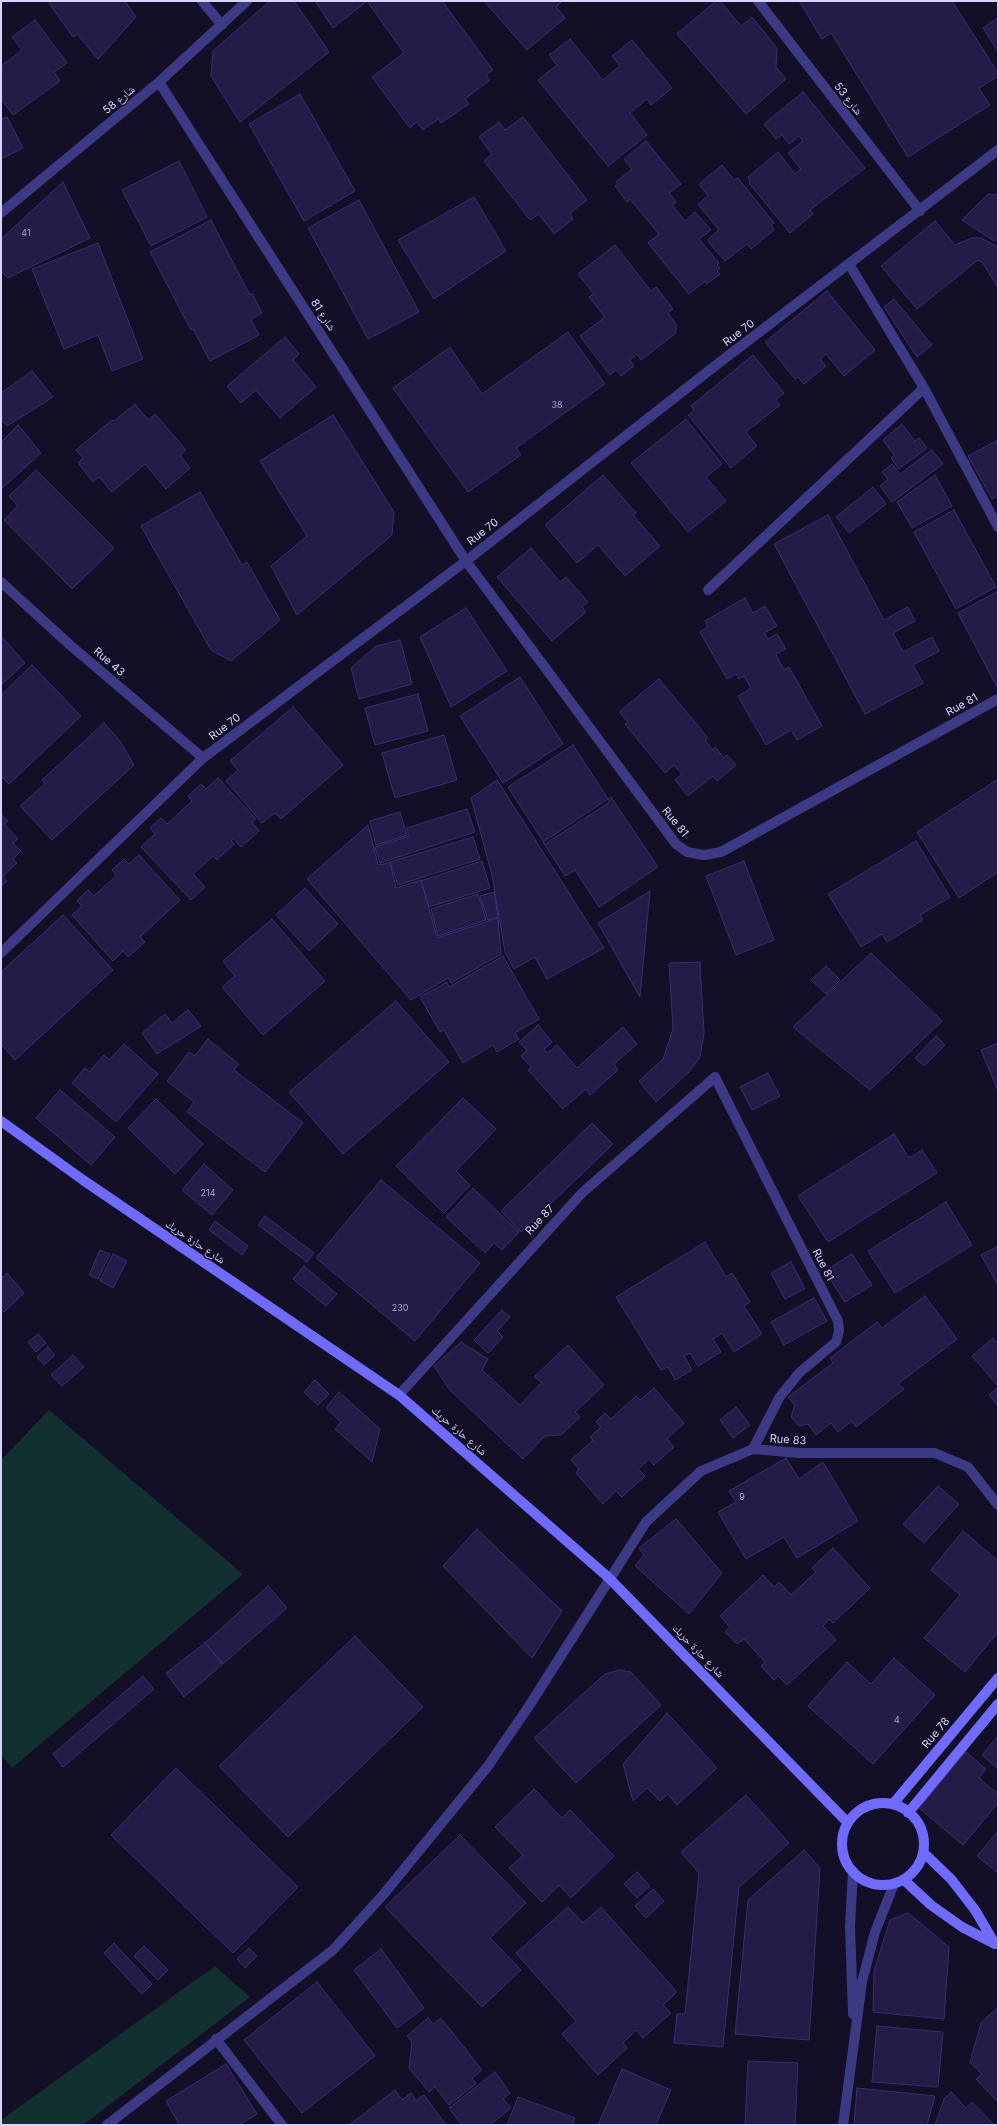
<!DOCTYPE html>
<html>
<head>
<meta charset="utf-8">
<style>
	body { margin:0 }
	#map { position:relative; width:999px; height:2126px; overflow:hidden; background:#130f26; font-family:Inter,sans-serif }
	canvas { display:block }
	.frame { position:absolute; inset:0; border:2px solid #d9d4ff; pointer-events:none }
</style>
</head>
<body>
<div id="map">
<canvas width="999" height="2126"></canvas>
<div class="frame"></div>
</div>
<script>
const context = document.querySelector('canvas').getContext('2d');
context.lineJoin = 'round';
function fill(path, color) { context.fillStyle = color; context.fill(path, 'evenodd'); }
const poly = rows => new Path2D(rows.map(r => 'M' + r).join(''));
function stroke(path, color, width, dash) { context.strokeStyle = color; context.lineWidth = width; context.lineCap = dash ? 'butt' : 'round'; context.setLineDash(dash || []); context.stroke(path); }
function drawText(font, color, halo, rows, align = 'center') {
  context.font = font + ' Inter,"Noto Naskh Arabic",sans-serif'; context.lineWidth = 3; context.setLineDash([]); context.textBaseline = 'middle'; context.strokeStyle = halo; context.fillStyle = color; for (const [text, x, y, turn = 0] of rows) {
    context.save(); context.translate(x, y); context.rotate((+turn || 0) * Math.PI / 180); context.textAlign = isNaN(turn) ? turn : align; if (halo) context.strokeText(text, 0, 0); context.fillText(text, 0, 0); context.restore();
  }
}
fill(poly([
	[49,1410,243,1574,12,1768,1,1755,1,1460],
	[215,1966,250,1997,83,2125,1,2125,1,2120]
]), '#12302f');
const building = poly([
	[51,1,125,1,136,17,98,59,77,34,73,37,49,3,51,1],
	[270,1,294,1,329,52,240,122,211,76,213,51,270,1],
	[315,1,442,1,493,70,486,75,490,80,465,99,469,104,441,123,438,119,423,130,417,122,410,128,372,77,404,53,367,1,333,28,315,1],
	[484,1,560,1,561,2,556,7,565,18,527,50,484,1],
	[716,1,720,1,741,26,752,17,777,48,776,67,786,79,746,114,677,34,716,1],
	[799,1,952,1,998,73,998,76,979,88,990,105,908,157,831,33,822,39,799,1],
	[998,18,998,52,983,28,998,18],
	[35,20,67,63,54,72,60,81,13,115,1,99,1,66,22,50,12,37,35,20],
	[570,39,603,80,620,66,612,56,632,40,672,88,651,105,647,99,630,113,647,135,608,166,538,80,557,65,549,55,570,39],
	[803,92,865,168,810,210,813,214,790,233,749,183,750,181,748,177,778,152,795,174,801,169,788,153,803,141,799,136,789,144,782,135,776,139,764,124,803,92],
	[300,94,355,191,304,221,249,124,300,94],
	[7,117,23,148,1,159,1,119,7,117],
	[523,117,587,200,570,213,573,219,554,234,539,214,530,220,484,161,492,154,479,137,499,122,505,130,523,117],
	[646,141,681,184,669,193,676,202,672,205,685,221,695,212,711,230,699,239,719,263,717,265,720,268,717,271,720,274,707,284,705,281,689,294,648,243,659,234,630,199,627,202,615,186,618,184,616,182,632,169,624,159,646,141],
	[179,161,207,217,151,246,122,190,179,161],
	[722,165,734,180,738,178,774,223,771,225,774,230,751,249,747,244,725,261,707,240,719,230,698,204,708,196,699,184,722,165],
	[63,182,90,238,8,278,1,271,1,239,63,182],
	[988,194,998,195,998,238,994,241,962,220,988,194],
	[474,197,506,251,434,299,398,240,474,197],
	[359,200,419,312,368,339,308,228,359,200],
	[211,220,250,295,252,293,262,313,251,319,259,335,210,361,193,329,191,330,150,252,211,220],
	[935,221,955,245,972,238,981,238,998,247,998,288,983,263,978,260,917,309,881,266,935,221],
	[98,243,143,359,112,371,98,335,64,349,32,269,98,243],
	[615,245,651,291,656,287,673,309,668,313,676,324,676,333,641,360,637,354,630,360,634,366,621,376,616,370,610,375,580,336,605,317,589,297,594,294,578,274,615,245],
	[827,291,875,350,844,376,826,354,820,359,826,366,804,384,798,377,795,379,765,342,827,291],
	[894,299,932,345,917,357,884,307,894,299],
	[568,332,605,384,516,448,521,455,468,492,393,388,450,347,482,394,568,332],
	[285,337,299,354,293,360,316,387,280,418,256,390,241,403,227,386,285,337],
	[753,355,784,393,776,400,780,405,746,432,757,446,731,468,688,415,694,410,691,406,753,355],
	[32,371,53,397,7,426,1,420,1,393,32,371],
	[135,404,148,420,155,414,186,450,180,455,190,468,166,489,145,464,112,492,99,477,93,482,78,463,83,458,76,450,112,420,114,421,135,404],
	[333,415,394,512,392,535,297,615,271,566,307,536,260,461,333,415],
	[686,419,722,464,706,477,726,501,688,532,631,463,686,419],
	[902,424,915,441,919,438,927,448,899,469,891,458,894,455,883,440,902,424],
	[18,425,41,453,1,489,1,442,18,425],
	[998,440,998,496,992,499,968,456,998,440],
	[932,450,943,464,892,502,880,486,888,479,882,472,892,464,900,474,932,450],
	[36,470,114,548,72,589,4,520,18,506,9,496,36,470],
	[603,475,636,513,633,515,660,546,625,576,598,545,577,563,545,525,603,475],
	[935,475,952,506,912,528,897,502,935,475],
	[873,487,886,504,849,533,836,517,873,487],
	[200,492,242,565,247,562,280,620,231,661,211,650,141,526,200,492],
	[954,510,996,587,956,609,914,532,954,510],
	[828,515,884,620,908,607,915,621,893,633,903,652,932,637,939,651,913,665,923,683,865,714,774,544,828,515],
	[531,548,560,582,566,577,588,602,582,607,586,612,552,641,497,577,531,548],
	[998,591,998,689,958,613,998,591],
	[745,598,753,613,765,606,777,626,764,633,768,639,777,634,786,649,776,654,777,657,784,670,789,667,822,726,797,740,791,730,766,745,738,696,751,688,744,676,739,679,736,674,727,679,700,632,708,627,705,621,745,598],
	[466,608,507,671,451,707,420,637,466,608],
	[1,636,25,663,1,685,1,636],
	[400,640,412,684,359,699,351,668,376,646,400,640],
	[32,665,81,716,9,784,1,776,1,695,32,665],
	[520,677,563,744,503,783,460,716,520,677],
	[659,679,708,738,705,740,713,750,715,747,724,758,727,755,736,765,717,781,713,776,688,796,675,780,682,774,674,765,665,773,625,724,628,722,619,712,659,679],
	[418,694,428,731,375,745,365,708,418,694],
	[293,707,343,765,281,819,275,813,262,823,226,781,238,770,230,761,293,707],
	[104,723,120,741,134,765,52,840,20,806,45,784,42,780,104,723],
	[444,735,457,780,395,798,382,753,444,735],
	[573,745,610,802,545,844,508,787,573,745],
	[218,778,256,819,252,822,259,831,241,847,233,838,231,841,234,844,217,860,213,856,193,874,205,887,191,900,141,847,155,834,150,828,161,818,167,824,192,801,188,796,201,784,206,789,218,778],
	[998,779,998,872,959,898,917,832,998,779],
	[497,780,604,948,547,979,535,957,514,969,505,952,492,875,471,798,497,780],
	[611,797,658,867,599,907,575,870,565,876,543,842,611,797],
	[467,809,475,832,380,863,375,847,409,836,407,828,467,809],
	[400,812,407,835,376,845,370,821,400,812],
	[1,814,8,821,4,824,18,839,13,843,21,851,13,859,17,863,3,876,7,881,1,886,1,814],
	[368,825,378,865,390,863,396,888,421,880,437,938,498,918,501,954,451,983,448,978,411,1000,307,879,368,825],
	[473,837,480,859,398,885,390,862,473,837],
	[916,841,950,897,920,915,923,920,887,942,882,934,861,947,828,894,916,841],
	[139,855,180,900,140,937,145,942,128,957,123,951,113,961,72,915,82,906,77,901,88,890,94,896,116,876,112,870,124,859,129,864,139,855],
	[482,861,490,888,429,907,421,881,482,861],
	[744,861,774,940,736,955,706,876,744,861],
	[305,888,338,924,309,951,276,915,305,888],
	[650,891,640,997,598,923,650,891],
	[494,892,498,917,488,920,480,896,494,892],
	[478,894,486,920,438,936,431,909,478,894],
	[63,915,113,970,15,1060,1,1044,1,972,63,915],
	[272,919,325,981,263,1035,222,987,235,976,223,961,272,919],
	[871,953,942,1021,870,1090,793,1027,871,953],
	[503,956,539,1019,515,1033,519,1039,497,1052,493,1045,463,1063,444,1030,440,1032,420,997,447,982,449,987,503,956],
	[700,962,704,1033,700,1057,690,1071,656,1102,639,1081,663,1059,673,1029,669,963,700,962],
	[826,966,840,980,826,994,811,980,826,966],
	[396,1001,449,1062,343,1154,289,1092,396,1001],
	[188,1010,201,1026,157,1054,142,1033,165,1014,172,1023,188,1010],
	[538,1025,552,1042,544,1049,547,1053,557,1045,577,1068,623,1027,637,1044,614,1064,618,1070,590,1095,586,1089,563,1109,528,1070,531,1067,521,1056,527,1050,519,1042,538,1025],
	[936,1036,945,1045,924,1066,915,1058,936,1036],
	[208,1039,239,1064,234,1070,303,1123,265,1172,187,1112,194,1102,167,1081,189,1052,195,1056,208,1039],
	[998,1043,998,1091,981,1050,998,1043],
	[124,1044,158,1074,116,1122,72,1083,85,1068,89,1072,104,1055,109,1060,124,1044],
	[768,1073,780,1096,752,1110,740,1087,768,1073],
	[60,1090,115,1137,91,1165,36,1118,60,1090],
	[463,1098,496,1129,456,1171,470,1185,444,1213,396,1166,463,1098],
	[156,1099,203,1144,175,1174,128,1128,156,1099],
	[592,1123,613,1144,521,1232,501,1211,592,1123],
	[894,1134,909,1158,922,1150,937,1173,828,1242,798,1196,894,1134],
	[204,1164,233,1190,212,1215,182,1190,204,1164],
	[381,1180,480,1263,415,1341,316,1258,381,1180],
	[473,1188,519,1232,502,1250,494,1243,485,1253,446,1217,473,1188],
	[946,1202,972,1245,895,1293,868,1251,946,1202],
	[265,1216,314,1253,307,1262,258,1225,265,1216],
	[215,1221,248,1246,242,1255,209,1230,215,1221],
	[705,1242,726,1277,732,1273,750,1302,744,1306,762,1334,734,1352,722,1333,713,1339,721,1352,698,1366,690,1353,684,1356,692,1370,675,1380,668,1367,661,1370,616,1297,705,1242],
	[997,1247,998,1249,998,1285,981,1255,997,1247],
	[100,1250,110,1254,98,1279,89,1275,100,1250],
	[113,1254,127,1261,113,1288,100,1281,113,1254],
	[852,1254,872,1285,845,1302,825,1271,852,1254],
	[791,1262,805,1289,785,1299,771,1273,791,1262],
	[304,1266,337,1294,326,1306,293,1279,304,1266],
	[7,1273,24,1293,4,1312,1,1308,1,1279,7,1273],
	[925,1296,957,1339,898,1384,904,1389,856,1427,852,1421,838,1432,831,1423,816,1435,808,1424,799,1426,791,1417,795,1405,788,1397,833,1363,830,1358,877,1322,882,1328,925,1296],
	[814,1298,827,1321,784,1345,771,1322,814,1298],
	[502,1310,510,1317,497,1331,503,1337,488,1353,474,1340,502,1310],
	[38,1334,46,1343,36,1352,28,1342,38,1334],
	[993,1338,998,1344,998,1386,972,1356,993,1338],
	[461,1342,488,1359,482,1370,520,1405,542,1382,534,1377,568,1345,604,1385,575,1412,580,1417,561,1435,545,1436,523,1459,449,1389,434,1366,461,1342],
	[48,1347,55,1355,44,1365,37,1357,48,1347],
	[73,1355,84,1367,62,1386,51,1375,73,1355],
	[315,1380,329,1394,318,1405,304,1392,315,1380],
	[998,1387,998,1406,989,1395,998,1387],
	[654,1388,684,1423,667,1439,674,1447,654,1465,649,1459,638,1469,645,1476,622,1497,616,1491,603,1504,576,1473,579,1469,571,1460,593,1440,590,1437,601,1427,596,1422,605,1413,611,1419,636,1396,640,1400,654,1388],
	[339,1392,380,1429,372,1462,335,1429,341,1422,326,1408,339,1392],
	[736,1407,750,1425,733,1438,720,1420,736,1407],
	[786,1458,799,1479,823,1462,858,1521,797,1558,784,1537,746,1559,718,1512,736,1502,729,1491,786,1458],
	[938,1486,959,1504,924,1543,903,1524,938,1486],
	[676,1519,722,1573,689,1614,635,1566,644,1555,639,1548,676,1519],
	[477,1529,562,1611,532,1658,443,1566,477,1529],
	[963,1531,998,1561,998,1632,965,1672,924,1638,960,1595,931,1570,963,1531],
	[833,1548,870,1588,833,1623,829,1619,823,1626,836,1640,787,1685,778,1676,774,1680,761,1666,765,1662,744,1639,737,1644,725,1632,730,1627,720,1616,763,1575,774,1587,779,1582,791,1595,816,1572,812,1568,833,1548],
	[268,1586,287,1608,223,1664,205,1643,268,1586],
	[355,1636,423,1707,288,1837,219,1766,355,1636],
	[205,1643,223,1664,184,1697,166,1673,205,1643],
	[894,1658,935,1695,873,1764,808,1706,847,1662,871,1684,894,1658],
	[620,1670,631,1672,661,1705,576,1783,534,1738,605,1674,620,1670],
	[143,1676,154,1689,63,1767,53,1754,143,1676],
	[667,1713,717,1768,677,1805,668,1794,660,1801,647,1788,633,1801,623,1764,667,1713],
	[998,1736,998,1769,982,1755,998,1736],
	[966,1752,986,1769,979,1778,998,1794,998,1803,963,1845,919,1808,966,1752],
	[176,1768,298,1887,233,1953,111,1835,176,1768],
	[534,1789,562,1818,570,1810,614,1856,571,1898,559,1885,542,1902,509,1868,523,1855,495,1827,534,1789],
	[746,1795,789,1843,739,1887,723,2047,674,2043,677,2014,685,2014,699,1873,681,1852,746,1795],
	[998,1831,998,1873,977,1856,998,1831],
	[460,1835,526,1903,490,1938,521,1970,482,2007,385,1907,460,1835],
	[804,1850,820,1868,809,2040,735,2034,748,1900,804,1850],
	[637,1872,650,1886,637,1898,624,1884,637,1872],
	[653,1889,664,1901,646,1918,635,1906,653,1889],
	[568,1907,583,1923,601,1907,677,1992,663,2005,671,2013,643,2038,636,2030,623,2043,627,2048,598,2075,562,2034,576,2021,516,1953,568,1907],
	[908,1913,949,1947,944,2019,873,2012,874,1971,890,1920,908,1913],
	[114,1943,152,1984,142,1994,104,1953,114,1943],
	[144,1946,168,1970,158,1980,134,1956,144,1946],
	[249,1948,257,1956,245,1968,237,1959,249,1948],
	[381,1949,424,2008,397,2028,354,1970,381,1949],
	[317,1982,375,2056,302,2113,244,2040,317,1982],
	[998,2007,998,2100,997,2101,976,2079,982,2074,970,2062,981,2023,998,2007],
	[428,2018,433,2024,441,2018,482,2070,472,2078,476,2084,449,2105,435,2087,429,2092,409,2068,412,2042,407,2036,428,2018],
	[877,2026,943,2032,938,2087,872,2082,877,2026],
	[748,2061,798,2063,795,2125,745,2125,748,2061],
	[226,2064,257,2114,239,2125,177,2125,179,2124,166,2101,226,2064],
	[622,2069,671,2090,656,2125,598,2125,622,2069],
	[495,2072,510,2093,503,2099,511,2108,491,2124,492,2125,462,2125,449,2108,495,2072],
	[857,2088,935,2096,927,2125,854,2125,857,2088],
	[395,2090,402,2100,411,2093,416,2100,424,2095,446,2125,349,2125,395,2090],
	[951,2092,966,2108,972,2102,994,2125,935,2125,944,2099,951,2092],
	[518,2097,575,2118,572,2125,507,2125,518,2097]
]);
fill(building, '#241b47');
stroke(building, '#3b2d73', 1);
stroke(poly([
	[202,1,222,25],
	[758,1,920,211],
	[159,82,466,561,676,844,687,852,704,855,721,852,998,699],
	[1,213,159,82,247,1],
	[849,264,924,388,998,527],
	[1,582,70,645,203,758],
	[708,590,924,388],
	[1,953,203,758,466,561,720,362,998,150],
	[399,1395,582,1193,715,1077,838,1321,839,1331,836,1342,799,1373,779,1398,753,1449],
	[853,1871,850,1926,853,2014],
	[216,2039,282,2125],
	[107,2125,333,1950,383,1895,488,1766,529,1706,646,1522,701,1471,753,1449,799,1453,935,1453,968,1467,998,1505],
	[843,2125,862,1982,875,1932,894,1884]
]), '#3d3a85', 10);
stroke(poly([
	[1,1121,83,1180,399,1395,609,1578,848,1823],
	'842 1844a41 41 0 1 1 82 0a41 41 0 1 1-82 0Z',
	[893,1804,998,1678],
	[908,1813,998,1704],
	[924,1853,951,1879,975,1910,995,1944],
	[904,1880,931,1905,962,1927,995,1944]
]), '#6f6bff', 10);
drawText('9px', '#aca6d1', null, [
	["41",26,233],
	["38",557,405],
	["214",208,1193],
	["230",400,1308],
	["9",742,1497],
	["4",897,1720]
]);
drawText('11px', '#d9d4ff', '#130f26', [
	["شارع 53",848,99,52],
	["شارع 58",119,100,-40],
	["شارع 81",323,315,57],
	["Rue 70",739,333,-37],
	["Rue 70",483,532,-38],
	["Rue 43",109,662,41],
	["Rue 81",962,705,-29],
	["Rue 70",225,727,-37],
	["Rue 81",675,822,51],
	["Rue 87",540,1220,-47],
	["شارع حارة حريك",195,1242,34],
	["Rue 81",823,1265,63],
	["شارع حارة حريك",459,1431,41],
	["Rue 83",788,1440,4],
	["شارع حارة حريك",698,1651,46],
	["Rue 78",936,1733,-50]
]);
</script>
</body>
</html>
